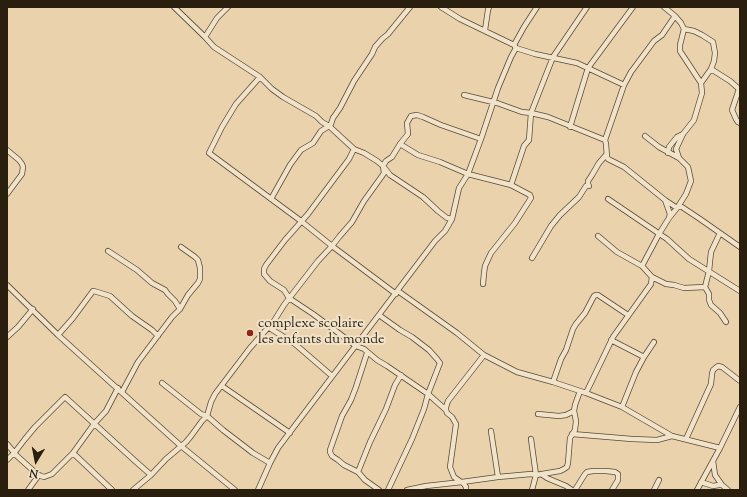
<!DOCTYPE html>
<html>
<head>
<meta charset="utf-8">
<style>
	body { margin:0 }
	#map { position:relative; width:747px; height:497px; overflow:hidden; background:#ead2ad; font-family:"Sorts Mill Goudy",serif }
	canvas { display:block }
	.frame { position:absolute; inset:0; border:8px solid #2a1e0e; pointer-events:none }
	.north { position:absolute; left:16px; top:441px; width:40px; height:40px; -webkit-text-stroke:3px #f1e2ca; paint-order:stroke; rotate:190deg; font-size:11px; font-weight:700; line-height:16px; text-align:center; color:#2a1e0e }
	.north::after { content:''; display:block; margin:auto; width:14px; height:18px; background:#2a1e0e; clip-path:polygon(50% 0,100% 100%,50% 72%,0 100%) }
</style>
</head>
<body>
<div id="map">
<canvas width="747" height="497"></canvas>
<div class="frame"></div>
<div class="north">N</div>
</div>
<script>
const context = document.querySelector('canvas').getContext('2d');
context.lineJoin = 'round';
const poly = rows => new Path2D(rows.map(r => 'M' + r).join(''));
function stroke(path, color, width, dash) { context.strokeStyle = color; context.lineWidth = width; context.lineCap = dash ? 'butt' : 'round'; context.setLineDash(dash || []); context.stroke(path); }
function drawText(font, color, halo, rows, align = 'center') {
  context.font = font + ' "Sorts Mill Goudy",serif'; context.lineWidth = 4; context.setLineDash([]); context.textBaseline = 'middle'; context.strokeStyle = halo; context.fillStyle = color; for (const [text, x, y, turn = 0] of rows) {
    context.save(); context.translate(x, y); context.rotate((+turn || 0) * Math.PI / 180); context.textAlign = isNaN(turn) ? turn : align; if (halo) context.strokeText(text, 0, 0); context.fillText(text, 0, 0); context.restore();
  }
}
const minor = poly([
	[174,7,205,37,214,47,260,77,272,89,283,97,316,116,322,122,329,126,331,124,333,118,340,108,354,81,372,54,375,47,382,39,388,34,410,7],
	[441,7,460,19,514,45],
	[664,7,675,16,681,23,684,29,680,45,680,51,701,83,702,93,694,120,683,134,676,149,679,158,688,167,691,181,686,194,679,205],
	[684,29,694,31,702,35,713,42,715,53,714,61,711,69],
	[485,30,488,10,489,7],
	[205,37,217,18,228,7],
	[516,48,535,54,577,63,624,85,605,140,606,144,607,157,608,159,624,167,665,200,677,208,679,205,700,219,740,247],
	[260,77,236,104,222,127,209,153,301,221,332,246,396,294],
	[701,83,711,69,730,81,739,89,732,110,736,119,738,122,740,123],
	[624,85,631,72,654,41,662,35,675,16],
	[464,95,497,103,522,112,531,113,553,57,587,7],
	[570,127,588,68,633,7],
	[645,136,659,147,679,158],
	[400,144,418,155,440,162,468,174,511,185,530,195,531,198,515,223,491,253,485,266,484,273,483,284],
	[354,149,349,159,308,214,285,240,266,265,264,269,264,274,270,281,284,290,289,298,313,314,356,346,364,349,377,360,387,366,428,394,446,410],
	[7,150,19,160,22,164,23,167,22,174,7,194],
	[668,153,669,147,677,137,683,134],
	[511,185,524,146,529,140,531,113,548,117,605,140],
	[271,199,290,165,301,150,313,143,321,131,329,126,354,149,364,153,377,161,383,166,390,175,423,197,438,211,447,218,452,219],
	[608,199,667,239,689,259,740,291],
	[665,200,670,214,669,218],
	[598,236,617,252,642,266],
	[108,251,137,270,152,283,165,290,168,294,175,301,180,309],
	[532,258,551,226,560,215,579,197,586,186,589,186,588,184,588,181,592,175,599,163,606,155],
	[652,277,666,284,674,285,684,288,705,287,709,294,709,300,711,305,720,313,726,322],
	[7,285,58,335,181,446,235,490],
	[705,287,709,271,711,252,720,233],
	[398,291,457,333,484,355,517,372,553,382,586,393,622,407,672,436,720,448],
	[379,315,400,330,412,337,429,350,437,359,440,363,428,394,424,409,412,439,388,490],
	[268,327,295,344,332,376],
	[58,335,73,318,93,291,94,291,110,296,132,316,152,330,158,336],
	[7,337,18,327,33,309],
	[611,340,644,357],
	[367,353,356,387,351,400,342,416,330,450,330,452,332,456,338,460,344,465,358,472,365,480,379,490],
	[553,382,561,359,566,350,573,329,576,324,585,313,594,296,596,295,598,295,628,315],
	[162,383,201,414,207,416,223,430,253,453,270,463],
	[222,386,290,433],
	[122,392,138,362,172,317,180,309,188,295,198,283,200,279,200,268,198,260,195,257,181,247],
	[586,393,613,337,651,284,652,277,642,266,659,234,669,218,677,208],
	[622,407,636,372,644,357,654,342],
	[538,414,559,416,566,415,574,411],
	[491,431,498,477],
	[572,434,632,439,657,440,672,436],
	[531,439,536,475,532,490],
	[686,439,711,384,712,374,713,370,718,366,722,367,740,381],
	[7,444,17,456,37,474,41,476,44,477,52,474,73,453,94,424,106,411,118,388],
	[73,453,112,490],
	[7,460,15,452,25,439,35,427,65,397,134,460,151,475],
	[713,461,715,475,722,485],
	[358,472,370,442,386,409,395,385,401,375],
	[541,474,547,478,566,486,572,490],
	[701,482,713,486,719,485,722,485,728,490],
	[28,490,39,475],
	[133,490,151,475,166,459,186,442,191,436,202,421,207,416,211,402,215,394,250,348,274,321,284,305,318,261,332,246,339,237,352,222,364,201,382,176,384,173,383,166,386,161,392,157,400,144,408,134,407,123,411,116,417,115,423,117,441,125,481,139],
	[258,490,270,463,278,448,287,436,435,241,445,231,452,219,459,188,468,174,481,139,498,88,511,57,516,48,514,45,524,27,537,7],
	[407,490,426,486,462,482,498,477,531,474,536,475,560,471,564,469,567,467,568,463,570,438,575,430,576,421,574,411,575,405,580,391],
	[466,490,466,487,464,484,454,477,450,467,456,424,452,417,447,413,446,410,446,407,448,401,484,355],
	[575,490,585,474,587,472,593,471,606,471,615,472,618,474,618,480,612,490],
	[654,490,659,480],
	[697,490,720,448,740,407]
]);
stroke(minor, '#5a4b36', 6);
stroke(minor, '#f1e2ca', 4.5);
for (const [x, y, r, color] of [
	[250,333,4,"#8f2418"]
]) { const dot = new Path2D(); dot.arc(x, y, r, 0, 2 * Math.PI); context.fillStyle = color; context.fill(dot); stroke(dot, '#f1e2ca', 1.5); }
drawText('14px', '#2a1e0e', '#f1e2ca', [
	["complexe scolaire",258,325],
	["les enfants du monde",258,341]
], 'left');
</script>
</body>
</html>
